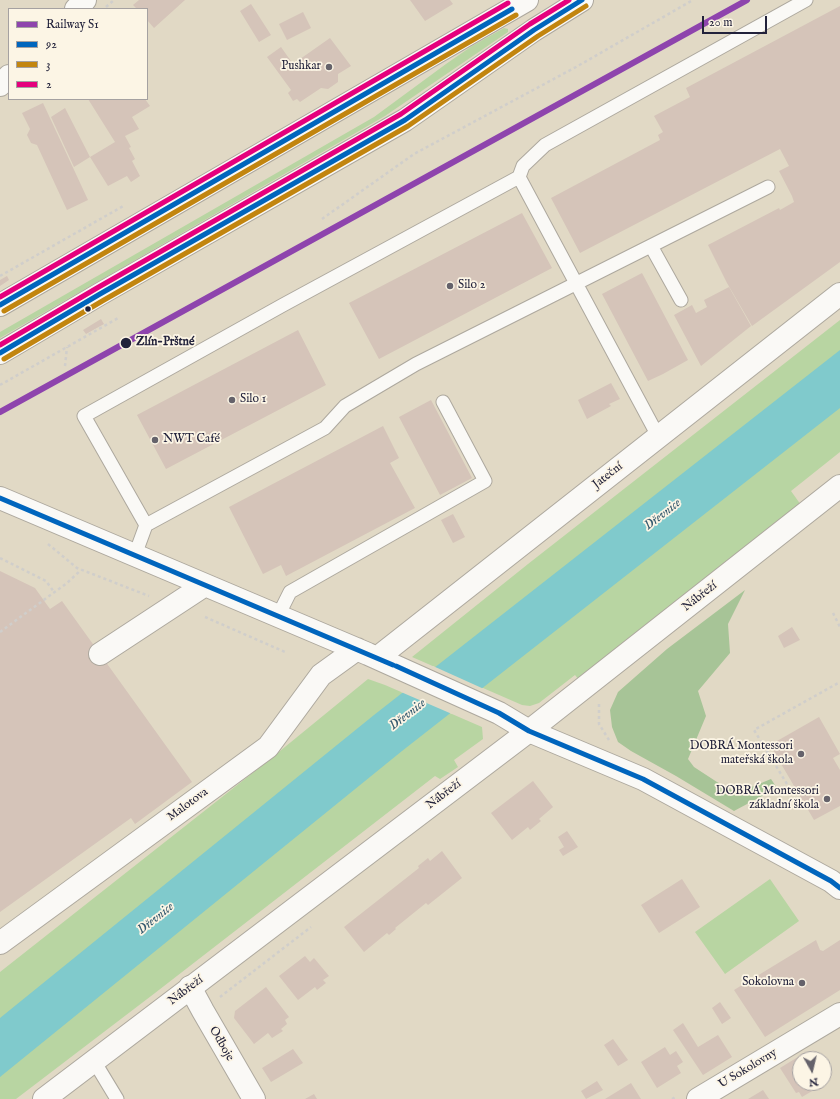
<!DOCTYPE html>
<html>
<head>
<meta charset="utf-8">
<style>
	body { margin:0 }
	#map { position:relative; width:840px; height:1099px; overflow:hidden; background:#e1d9c5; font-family:"IM FELL English",serif }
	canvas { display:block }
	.legend { position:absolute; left:8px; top:8px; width:140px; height:92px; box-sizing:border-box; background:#fcf5e5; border:1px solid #a5a1a1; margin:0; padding:5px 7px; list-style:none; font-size:12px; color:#22223b }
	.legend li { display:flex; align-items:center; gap:8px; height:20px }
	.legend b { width:20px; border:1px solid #a5a1a1 }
	.north { position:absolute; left:792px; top:1051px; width:40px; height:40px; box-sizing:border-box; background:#fcf5e5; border:1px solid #a5a1a1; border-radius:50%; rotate:172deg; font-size:11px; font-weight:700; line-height:16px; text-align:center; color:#22223b }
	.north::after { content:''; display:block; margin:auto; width:14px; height:18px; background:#65626b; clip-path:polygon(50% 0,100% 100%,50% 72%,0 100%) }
	.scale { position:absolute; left:702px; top:16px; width:65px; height:18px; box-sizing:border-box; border:2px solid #22223b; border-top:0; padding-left:5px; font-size:12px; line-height:14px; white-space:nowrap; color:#22223b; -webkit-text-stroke:3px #fcf5e5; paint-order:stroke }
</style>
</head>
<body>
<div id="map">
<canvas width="840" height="1099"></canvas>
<ul class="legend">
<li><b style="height:5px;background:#8e44ad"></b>Railway S1</li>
<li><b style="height:5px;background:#0065bd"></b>92</li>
<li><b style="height:5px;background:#c2850f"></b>3</li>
<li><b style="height:5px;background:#e5007d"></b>2</li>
</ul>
<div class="north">N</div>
<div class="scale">20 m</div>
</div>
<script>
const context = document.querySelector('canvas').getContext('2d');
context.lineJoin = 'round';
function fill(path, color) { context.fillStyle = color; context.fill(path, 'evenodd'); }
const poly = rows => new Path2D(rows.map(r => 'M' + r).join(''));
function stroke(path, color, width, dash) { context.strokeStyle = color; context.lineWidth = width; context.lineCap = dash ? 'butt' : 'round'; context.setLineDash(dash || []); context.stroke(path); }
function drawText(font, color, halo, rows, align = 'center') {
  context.font = font + ' "IM FELL English",serif'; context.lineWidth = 3.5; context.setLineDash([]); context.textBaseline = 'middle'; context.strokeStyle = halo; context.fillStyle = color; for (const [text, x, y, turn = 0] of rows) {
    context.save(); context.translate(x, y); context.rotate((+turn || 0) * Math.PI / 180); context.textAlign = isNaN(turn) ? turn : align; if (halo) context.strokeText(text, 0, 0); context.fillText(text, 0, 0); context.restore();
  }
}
fill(poly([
	[504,28,508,29,508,32,385,116,0,338,0,332,374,117,446,64,472,46],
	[840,320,840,452,791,491,801,505,579,680,575,675,539,703,530,706,522,705,412,657,528,564],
	[368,679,385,685,482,727,483,739,454,760,458,767,440,779,435,776,155,993,16,1099,0,1099,0,972,269,760],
	[770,879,799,921,725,974,695,932]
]), '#b8d5a2');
fill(poly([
	[745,590,728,624,730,653,698,691,706,716,688,759,694,767,717,782,737,793,771,779,777,788,734,811,676,776,631,751,618,742,612,727,610,710,618,692,667,649]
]), '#a7c497');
fill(poly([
	[840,350,840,408,402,751,0,1077,0,1018,374,715]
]), '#80cacc');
fill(poly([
	[433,666,484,689,452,714,401,692]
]), '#e1d9c5');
fill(poly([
	[139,0,185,0,154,28,147,20,147,9,137,9,133,5],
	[410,0,450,0,453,4,425,21],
	[251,4,271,35,259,42,240,11],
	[840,6,840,262,752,326,727,283,708,245,779,208,780,210,794,202,792,196,779,171,789,166,780,149,580,253,551,198,660,140,658,135,663,132,654,116,690,97,686,88],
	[303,12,311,28,287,40,279,24],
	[330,38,351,66,338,74,338,82,328,89,321,88,300,102,297,99,293,101,288,93,291,90,267,57,281,47,293,64],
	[88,99,145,99,150,106,132,117,139,129,125,136,131,147,129,148,135,159,132,161,140,176,131,182,127,176,108,186,90,157,74,167,51,117,65,108,90,157,115,142],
	[43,103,88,200,67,210,37,145,31,143,27,135,30,129,22,113],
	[522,213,552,268,379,359,349,303],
	[642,273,688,360,663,374,648,381,602,294],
	[7,276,9,280,0,286,0,280],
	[729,287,751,326,701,366,674,315,692,305,696,313,707,307,704,300],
	[101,319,104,324,86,334,83,330],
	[298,330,326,385,166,469,137,415],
	[611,383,620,399,609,404,611,406,587,419,578,400],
	[431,400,472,478,440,495,399,417],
	[383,426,399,458,390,463,415,508,286,576,281,565,263,574,229,507],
	[453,514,465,537,453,543,441,520],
	[0,571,35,588,50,609,62,601,192,782,135,824,131,818,0,912],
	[792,627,800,640,784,648,778,636],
	[819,717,840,754,833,758,840,770,840,806,814,820,770,745],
	[533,781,553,807,539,819,541,821,530,830,528,827,512,840,491,813],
	[567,831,578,847,563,856,559,850,564,847,558,837],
	[442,851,462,878,428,905,426,903,395,928,396,929,389,935,387,933,364,952,344,927,419,868,418,866,428,858,430,861],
	[682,879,700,907,659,933,641,905],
	[816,940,820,950,823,951,840,940,840,990,765,1037,734,990],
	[305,956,310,962,314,958,329,976,323,980,326,983,317,990,315,987,298,1000,279,976],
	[266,987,289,1017,285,1020,287,1024,281,1029,283,1031,272,1038,268,1033,254,1044,234,1018,235,1011],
	[720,1002,731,1018,722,1024,712,1008],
	[683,1023,698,1047,718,1035,732,1057,703,1075,673,1030],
	[613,1039,628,1060,618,1066,604,1045],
	[665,1047,670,1055,676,1051,683,1062,677,1066,681,1073,657,1088,641,1062],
	[293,1049,303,1063,271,1082,262,1068],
	[806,1052,810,1059,800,1059,800,1083,824,1083,824,1073,829,1081,802,1097,799,1092,796,1093,780,1068],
	[597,1081,603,1090,586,1099,581,1091],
	[631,1083,641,1099,605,1099],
	[763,1090,769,1099,748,1099],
	[314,1094,317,1099,305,1099]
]), '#d5c4b9');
const service = poly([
	[651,246,681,300],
	[658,436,519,177,523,166,545,145,806,0],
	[146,525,325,428,345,406,416,364,768,187],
	[135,555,146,525,84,416,283,305,519,177],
	[278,616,290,592,485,481,443,402],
	[94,1061,117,1099]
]);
const minor = poly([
	[76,9,85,0],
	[0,85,9,76],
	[0,498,368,654,499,713,529,731,643,779,831,881,840,888],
	[100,654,205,585],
	[377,658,840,294],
	[0,943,268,747,321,675,357,649],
	[190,987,203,1011,254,1099],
	[698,1099,840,1014]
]);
const tertiary = poly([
	[44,1099,529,731,840,486]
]);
const primary = poly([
	[0,305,527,0],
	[0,353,100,294,405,120,534,30,582,0]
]);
stroke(service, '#ada89e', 15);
stroke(minor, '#ada89e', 24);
stroke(tertiary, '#ada89e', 24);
stroke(primary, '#ada89e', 24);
stroke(poly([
	[106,7,114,0],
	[322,219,414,154,576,67,693,0],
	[0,276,125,205],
	[65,366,67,347],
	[0,385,120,317],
	[48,544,77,568,149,596],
	[0,558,46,581,54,592],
	[833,613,840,627],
	[205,617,285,652],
	[0,632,67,583,81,570],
	[599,704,599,724,609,740],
	[787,784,754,730,840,682],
	[220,997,311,927],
	[672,1099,677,1096]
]), '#d0cecb', 2.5, [3, 3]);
stroke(service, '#faf9f6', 13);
stroke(minor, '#faf9f6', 22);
stroke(tertiary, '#faf9f6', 22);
stroke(primary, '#faf9f6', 22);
stroke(poly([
	[0,305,512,9],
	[0,353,100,294,405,120,534,30,582,0],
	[0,498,393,665],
	[396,666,499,713,529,731,643,779,831,881,840,888]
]), '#0065bd', 5);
stroke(poly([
	[4,311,516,15],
	[4,359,104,300,408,126,538,36,586,6]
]), '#c2850f', 5);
stroke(poly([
	[0,297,508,3],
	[0,345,97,288,401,114,530,24,569,0]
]), '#e5007d', 5);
stroke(poly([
	[0,412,747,0]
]), '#8e44ad', 6);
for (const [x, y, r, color] of [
	[329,67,4,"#65626b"],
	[450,286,4,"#65626b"],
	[88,309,3.5,"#22223b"],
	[126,343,6,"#22223b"],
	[232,400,4,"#65626b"],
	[155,440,4,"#65626b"],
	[801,754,4,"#65626b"],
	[827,799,4,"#65626b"],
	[802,983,4,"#65626b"]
]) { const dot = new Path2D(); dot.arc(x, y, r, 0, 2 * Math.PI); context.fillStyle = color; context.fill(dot); stroke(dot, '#fcf5e5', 1.5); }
drawText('12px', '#22223b', '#fcf5e5', [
	["Pushkar",321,67],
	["Silo 2",458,286,"left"],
	["Silo 1",240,400,"left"],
	["NWT Café",163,440,"left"],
	["DOBRÁ Montessori",793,747],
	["mateřská škola",793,761],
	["DOBRÁ Montessori",819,792],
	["základní škola",819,806],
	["Sokolovna",794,983]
], 'right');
drawText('bold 12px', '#22223b', '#fcf5e5', [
	["Zlín-Prštné",136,343]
], 'left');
drawText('12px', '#22223b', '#fcf5e5', [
	["Jateční",608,476,-38],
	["Nábřeží",700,597,-38],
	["Nábřeží",444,795,-37],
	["Malotova",188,805,-36],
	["Nábřeží",186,991,-37],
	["Odboje",221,1044,60],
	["U Sokolovny",748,1069,-31]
]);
drawText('italic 13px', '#355a6f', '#fcf5e5', [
	["Dřevnice",663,515,-38],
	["Dřevnice",408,715,-38],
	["Dřevnice",156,919,-39]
]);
</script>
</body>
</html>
